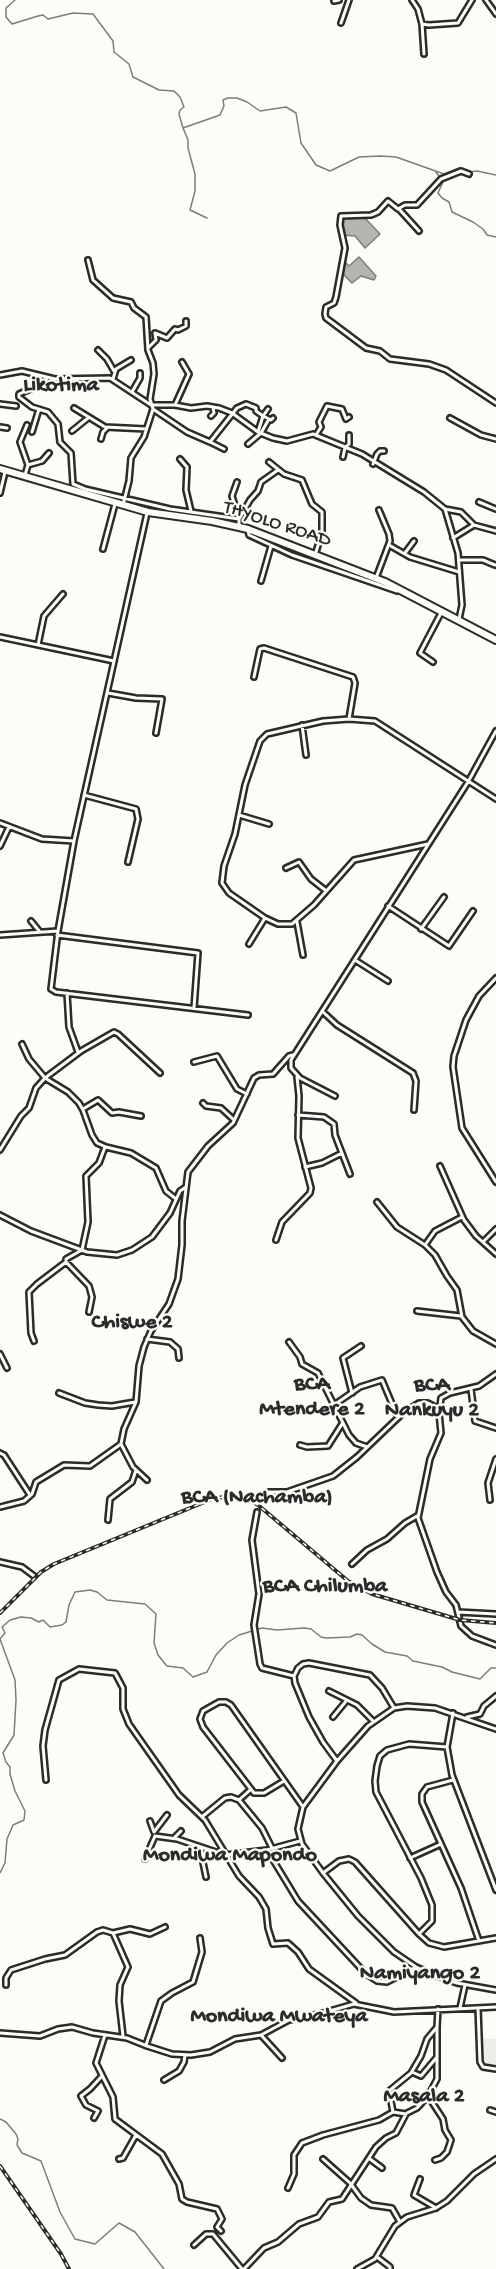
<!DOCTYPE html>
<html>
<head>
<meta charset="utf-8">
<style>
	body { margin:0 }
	canvas { display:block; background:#fdfcf7 }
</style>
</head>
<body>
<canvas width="496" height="2269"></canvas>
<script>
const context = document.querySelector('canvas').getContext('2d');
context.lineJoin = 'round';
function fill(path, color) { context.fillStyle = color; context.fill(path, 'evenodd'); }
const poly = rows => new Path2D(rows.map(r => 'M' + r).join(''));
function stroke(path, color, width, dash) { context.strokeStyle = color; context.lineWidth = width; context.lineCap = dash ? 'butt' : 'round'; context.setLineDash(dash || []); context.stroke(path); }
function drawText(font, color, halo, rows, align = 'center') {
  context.font = font + ' "Gochi Hand",sans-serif'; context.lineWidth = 4.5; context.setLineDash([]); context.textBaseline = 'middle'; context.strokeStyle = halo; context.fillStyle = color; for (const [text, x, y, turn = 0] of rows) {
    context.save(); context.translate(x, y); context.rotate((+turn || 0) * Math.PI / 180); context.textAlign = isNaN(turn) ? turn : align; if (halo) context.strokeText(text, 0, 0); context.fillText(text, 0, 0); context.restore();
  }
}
fill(poly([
	[479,2039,496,2039,496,2068,481,2069]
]), '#edece8');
const water = poly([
	[364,217,380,234,365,248,355,236,342,235,342,218,364,217],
	[359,257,376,276,374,280,361,276,352,283,344,275,341,268,346,263,349,266,359,257]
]);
fill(water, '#b5b4b1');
stroke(water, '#7e7d7b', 1.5);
stroke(poly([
	[15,0,6,8,6,17,12,24,38,16,43,15,48,19,73,13,93,14,113,41,114,52,129,64,133,77,159,90,174,91,180,97,184,107,180,110,179,114,183,128],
	[436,172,443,182,438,193,442,198,449,202,452,212,473,222,483,229,487,235,496,237],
	[207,218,190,210,195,191,195,174,188,148,188,140,183,128,220,115,224,106,223,100,228,98,237,98,247,102,260,111,286,107,296,113,301,143,316,165,330,171,359,157,380,156,396,157,444,174,459,168,470,172,477,171,496,175],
	[0,1873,5,1863,7,1839,13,1825,24,1820,25,1811,15,1791,10,1774,10,1767,6,1762,3,1753,14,1735,16,1700,15,1680,0,1639,5,1633,2,1627,10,1620,21,1617,31,1618,39,1622,43,1620,50,1627,62,1625,66,1622,69,1605,75,1592,90,1590,97,1592,107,1600,145,1604,156,1614,154,1643,158,1655,167,1666,183,1668,193,1677,207,1672,216,1655,227,1643,239,1635,262,1628,277,1630,304,1628,311,1629,321,1637,326,1638,350,1637,357,1634,362,1635,372,1644,385,1652,407,1656,413,1661,442,1667,452,1672,480,1679,491,1668,496,1668],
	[0,2119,6,2122,16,2134,18,2139,17,2145,22,2153,41,2161,60,2212,75,2239,95,2244,119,2223,135,2232,164,2269]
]), '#7e7d7b', 1.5);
const street = poly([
	[412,0,418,9,422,24,424,54],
	[486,0,496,14],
	[334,1,339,0],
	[341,23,349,0],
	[422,24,429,25,458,23,472,0],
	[469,174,461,171,441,179,417,205,405,205,398,209,388,201,378,212,371,215,341,216,340,225,345,248,336,297,334,303,326,307,325,314,326,318,366,348,380,351,390,359,429,364,446,370,496,403],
	[399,209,419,231],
	[88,260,93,280,113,298,131,302,134,308,146,317,148,350,153,363,154,374,150,399,153,409,144,437,131,458,129,481,123,505],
	[148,348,156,340,155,333,167,338,175,329,178,330,186,326,186,321],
	[98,350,107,359,114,371],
	[0,375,22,371,55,379,110,378,151,405,175,405,191,408,207,406,219,408,232,413,258,432,273,438,287,441,313,434,362,454,424,492,445,509,458,553,462,605,459,619],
	[47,378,44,383,19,394,19,397,32,407,48,412,58,424,60,442,71,453,73,484,85,489,170,509,239,519],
	[113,379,116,369,131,360],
	[132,392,140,378,140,373],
	[0,404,16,406],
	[175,405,189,374,182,362],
	[74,408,105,427,146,429],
	[153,409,187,432,210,442],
	[211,416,214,413,213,407],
	[450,418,481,435,496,439],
	[0,427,7,428],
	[72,431,88,418],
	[32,432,39,409],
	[258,432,263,416,271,420,273,418],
	[316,435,321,427,319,422,327,406,342,409,346,419,349,417],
	[101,439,103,432,107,428],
	[248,444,261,433,269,419],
	[224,449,210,442,237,408,246,404,256,408,256,411,263,416,268,409],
	[343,457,345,448,349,444,349,435],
	[180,459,187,467,186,490,191,511],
	[269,462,284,474,302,480,312,504,322,512,322,533,315,555],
	[373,464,377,454,380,451,384,451],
	[28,465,42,461,49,453],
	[25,475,28,465,20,442,27,425],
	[237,482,232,496,239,519,239,526],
	[0,493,5,472],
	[479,502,496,509],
	[445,509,461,512,474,525,496,531],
	[147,513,74,841,58,931,51,989,56,992,248,1015],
	[239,519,250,500,258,491,261,482,278,470],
	[248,530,249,535,292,555,397,591],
	[453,538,474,525],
	[389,545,410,557,459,572],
	[103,549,115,504],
	[405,553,414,541],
	[459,560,483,560,495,565],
	[376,578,390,541,389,534,379,510],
	[261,581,271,546],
	[0,637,114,661],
	[38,645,44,616,63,594],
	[433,662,420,653,441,613],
	[254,677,260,649,264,648,353,677,355,683,349,719],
	[108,693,136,698,162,699,156,733],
	[302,725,306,755],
	[84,795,136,809,138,819,128,862],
	[239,815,269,824],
	[0,823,42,839,74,841],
	[428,844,354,860,314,905,292,924,278,924,265,918,229,893,222,883,224,866,235,834,245,785,260,741,267,734,323,721,349,719,375,721,496,799],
	[0,846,9,827],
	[286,868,299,862,311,879,325,890],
	[388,906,449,946,473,911],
	[31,921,40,932],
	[297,922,303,955],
	[421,929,444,897],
	[0,935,58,931],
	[57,935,198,953,194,1008],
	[249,944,265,918],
	[355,960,388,981],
	[496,978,479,996,466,1020,454,1056,453,1067,462,1128,496,1182],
	[67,993,69,1027,78,1052],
	[322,1011,337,1025,413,1073,416,1081,414,1110],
	[194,1062,217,1056,237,1089,247,1094],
	[160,1073,118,1034,114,1032,81,1051,45,1078,68,1092,79,1103,83,1110,92,1135,97,1143,106,1147,131,1153,156,1168,166,1191,176,1199],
	[335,1096,300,1078,291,1068,291,1060,468,782,496,731],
	[203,1103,206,1106,221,1108,234,1120],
	[83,1109,98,1100,112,1113,119,1112,141,1116],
	[298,1115,324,1117,334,1124,335,1135,350,1174],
	[0,1150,21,1116,29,1108,36,1088,45,1078,29,1059,22,1044],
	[440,1166,464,1220,476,1236,496,1254],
	[305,1167,322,1163,342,1153],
	[377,1202,397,1227,425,1245,435,1255,447,1276,457,1290,462,1317,473,1331,496,1344],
	[0,1215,31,1231,87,1252,117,1255,132,1250,152,1237,170,1213,180,1191,186,1187],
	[276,1240,282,1222,310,1193,311,1188,298,1138,299,1096,297,1077],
	[483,1242,496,1229],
	[425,1245,435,1231,462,1217],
	[66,1262,89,1286,92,1297,89,1312],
	[417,1311,461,1316],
	[147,1339,170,1342,178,1349,179,1358],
	[34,1341,31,1333,29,1292,37,1284,66,1262,66,1259,82,1250,88,1222,86,1176,99,1163,105,1147],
	[289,1342,300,1357,302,1364,318,1373,349,1435,356,1443,367,1447],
	[0,1354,7,1368],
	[496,1374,479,1386,450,1393,441,1398,439,1413,441,1433,430,1459,418,1518,437,1572,446,1592,456,1605,461,1626,472,1636,496,1645],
	[471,1389,475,1421,496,1428],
	[59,1393,85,1403,98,1405,112,1406,135,1402],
	[352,1393,343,1358,361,1346],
	[334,1405,360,1387,382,1380,398,1418],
	[121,1444,133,1467,147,1480],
	[300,1445,307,1447,328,1446,342,1424],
	[0,1453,4,1455,30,1495],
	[269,1492,287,1492,333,1476,357,1457,403,1413,419,1403,428,1403,439,1409],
	[490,1500,488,1483,496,1459],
	[0,1507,24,1501,32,1494,36,1482,64,1465,90,1466,121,1444,124,1429,136,1402,139,1366,144,1347,151,1331,169,1304,178,1279,182,1245,182,1221,188,1172,208,1146,233,1123,254,1078,259,1075,273,1074,289,1056,293,1055],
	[257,1512,252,1540,259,1594,254,1625,260,1664,262,1668,294,1676],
	[108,1520,110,1499,132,1482,136,1470],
	[0,1562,22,1567,34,1576],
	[352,1564,367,1550,387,1539,405,1523,417,1516],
	[458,1612,496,1614],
	[329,1691,357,1705,373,1721],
	[453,1713,447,1747,452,1775,496,1890],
	[333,1717,347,1700],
	[467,1717,480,1714,484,1706,496,1696],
	[496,1729,435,1708,407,1706,394,1708,368,1726,337,1761,303,1807,298,1829,302,1844,323,1873,358,1916,394,1952,416,1967,434,1975,457,1983,496,1990],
	[447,1747,409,1744,387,1750,380,1756,377,1766,375,1781,376,1792,421,1878,432,1905,432,1921,419,1934,429,1943,444,1947,496,1938],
	[337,1761,323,1742,309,1717,295,1683,294,1676,298,1668,303,1664,309,1663,370,1675,382,1688,394,1708],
	[46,1780,43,1746,45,1730,59,1680,79,1669,115,1673,123,1688,123,1709,129,1724,179,1795,205,1820,239,1876,259,1897,266,1909,268,1928,273,1944,288,1943,298,1952,309,1969,356,2003],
	[453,1780,427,1787,422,1794,422,1802,461,1888,479,1941],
	[284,1781,264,1793,254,1793,203,1727,200,1719,203,1711,219,1702,226,1702,231,1705,303,1807],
	[239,1800,250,1790],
	[203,1816,225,1798,231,1797,239,1800,262,1828,272,1848],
	[150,1821,154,1832,167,1815],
	[155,1836,177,1839,225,1855,267,1850,300,1841],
	[174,1838,181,1831],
	[200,1848,206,1877],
	[267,1850,298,1901,366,1974,377,1981,387,1982,416,1967],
	[410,1858,441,1844],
	[145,1859,155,1836],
	[323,1873,339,1861,349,1859,355,1862,419,1934],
	[113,1933,128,1967,120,1985,119,2001,123,2036],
	[6,1985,6,1978,11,1970,45,1959,65,1955,97,1932,103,1930,113,1933,130,1929,150,1934,165,1927],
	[460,2008,465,1985],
	[478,2008,480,2062,483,2067,496,2069],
	[0,2033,40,2036,58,2029,72,2027,93,2033,127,2038,147,2046,172,2054,191,2055,210,2052,235,2039,261,2035,289,2020,319,2014,354,2004,394,2012,496,2007],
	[105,2035,96,2063,113,2097,115,2119,162,2154,179,2184,182,2199,187,2202,217,2209,222,2219,217,2227,221,2231],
	[261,2035,282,2058],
	[146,2045,161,2001,172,1993,193,1982,202,1952,200,1938],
	[412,2072,421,2076,437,2057,437,2027],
	[164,2080,179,2071,184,2062,185,2055],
	[428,2096,443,2119,445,2130,451,2140,447,2152,441,2158,435,2160],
	[490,2110,496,2112],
	[393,2112,389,2091,411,2073,421,2056,427,2039,437,2027,438,2009],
	[407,2113,417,2108,428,2096,437,2079,437,2057],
	[94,2118,98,2111,86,2105,81,2096,90,2089,102,2076],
	[119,2159,123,2158,136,2135],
	[323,2159,350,2183,361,2198,371,2205,392,2208,400,2222],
	[370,2159,382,2168],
	[420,2179,414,2195,436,2208],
	[194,2245,206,2234,213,2234,242,2269],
	[377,2257,390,2267,390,2269],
	[244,2269,264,2248,278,2242,299,2224,318,2217,329,2202,342,2199,376,2147,386,2138,396,2133,406,2114,393,2112,379,2120,323,2135,302,2143,294,2155,294,2174,288,2188],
	[357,2269,375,2259,395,2226,407,2217,436,2208,447,2201,474,2174,496,2159]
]);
const highway = poly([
	[0,469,148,512,212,521,248,529,385,582,496,640]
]);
stroke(street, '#2b2b2b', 8);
stroke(highway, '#2b2b2b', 10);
stroke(street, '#fdfcf7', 3);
stroke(highway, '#fdfcf7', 6);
const rail = poly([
	[0,1613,41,1572,54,1564,212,1499,229,1496,249,1500,258,1505,348,1581,372,1594,460,1620,496,1623],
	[0,2166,61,2254,69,2269]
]);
stroke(rail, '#2b2b2b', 4);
stroke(rail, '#fdfcf7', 1.5, [4.5]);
drawText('20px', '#2b2b2b', '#fdfcf7', [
	["THYOLO ROAD",277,525,18]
]);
drawText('bold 22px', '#2b2b2b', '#fdfcf7', [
	["Likotima",61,387],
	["Chiswe 2",132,1324],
	["BCA",312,1386],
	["Mtendere 2",312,1411],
	["BCA",432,1387],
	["Nankuyu 2",432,1412],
	["BCA (Nachamba)",257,1499],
	["BCA Chilumba",325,1588],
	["Mondiwa Mapondo",230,1857],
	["Namiyango 2",420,1975],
	["Mondiwa Mwateya",279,2018],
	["Masala 2",424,2098]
]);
</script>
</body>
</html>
